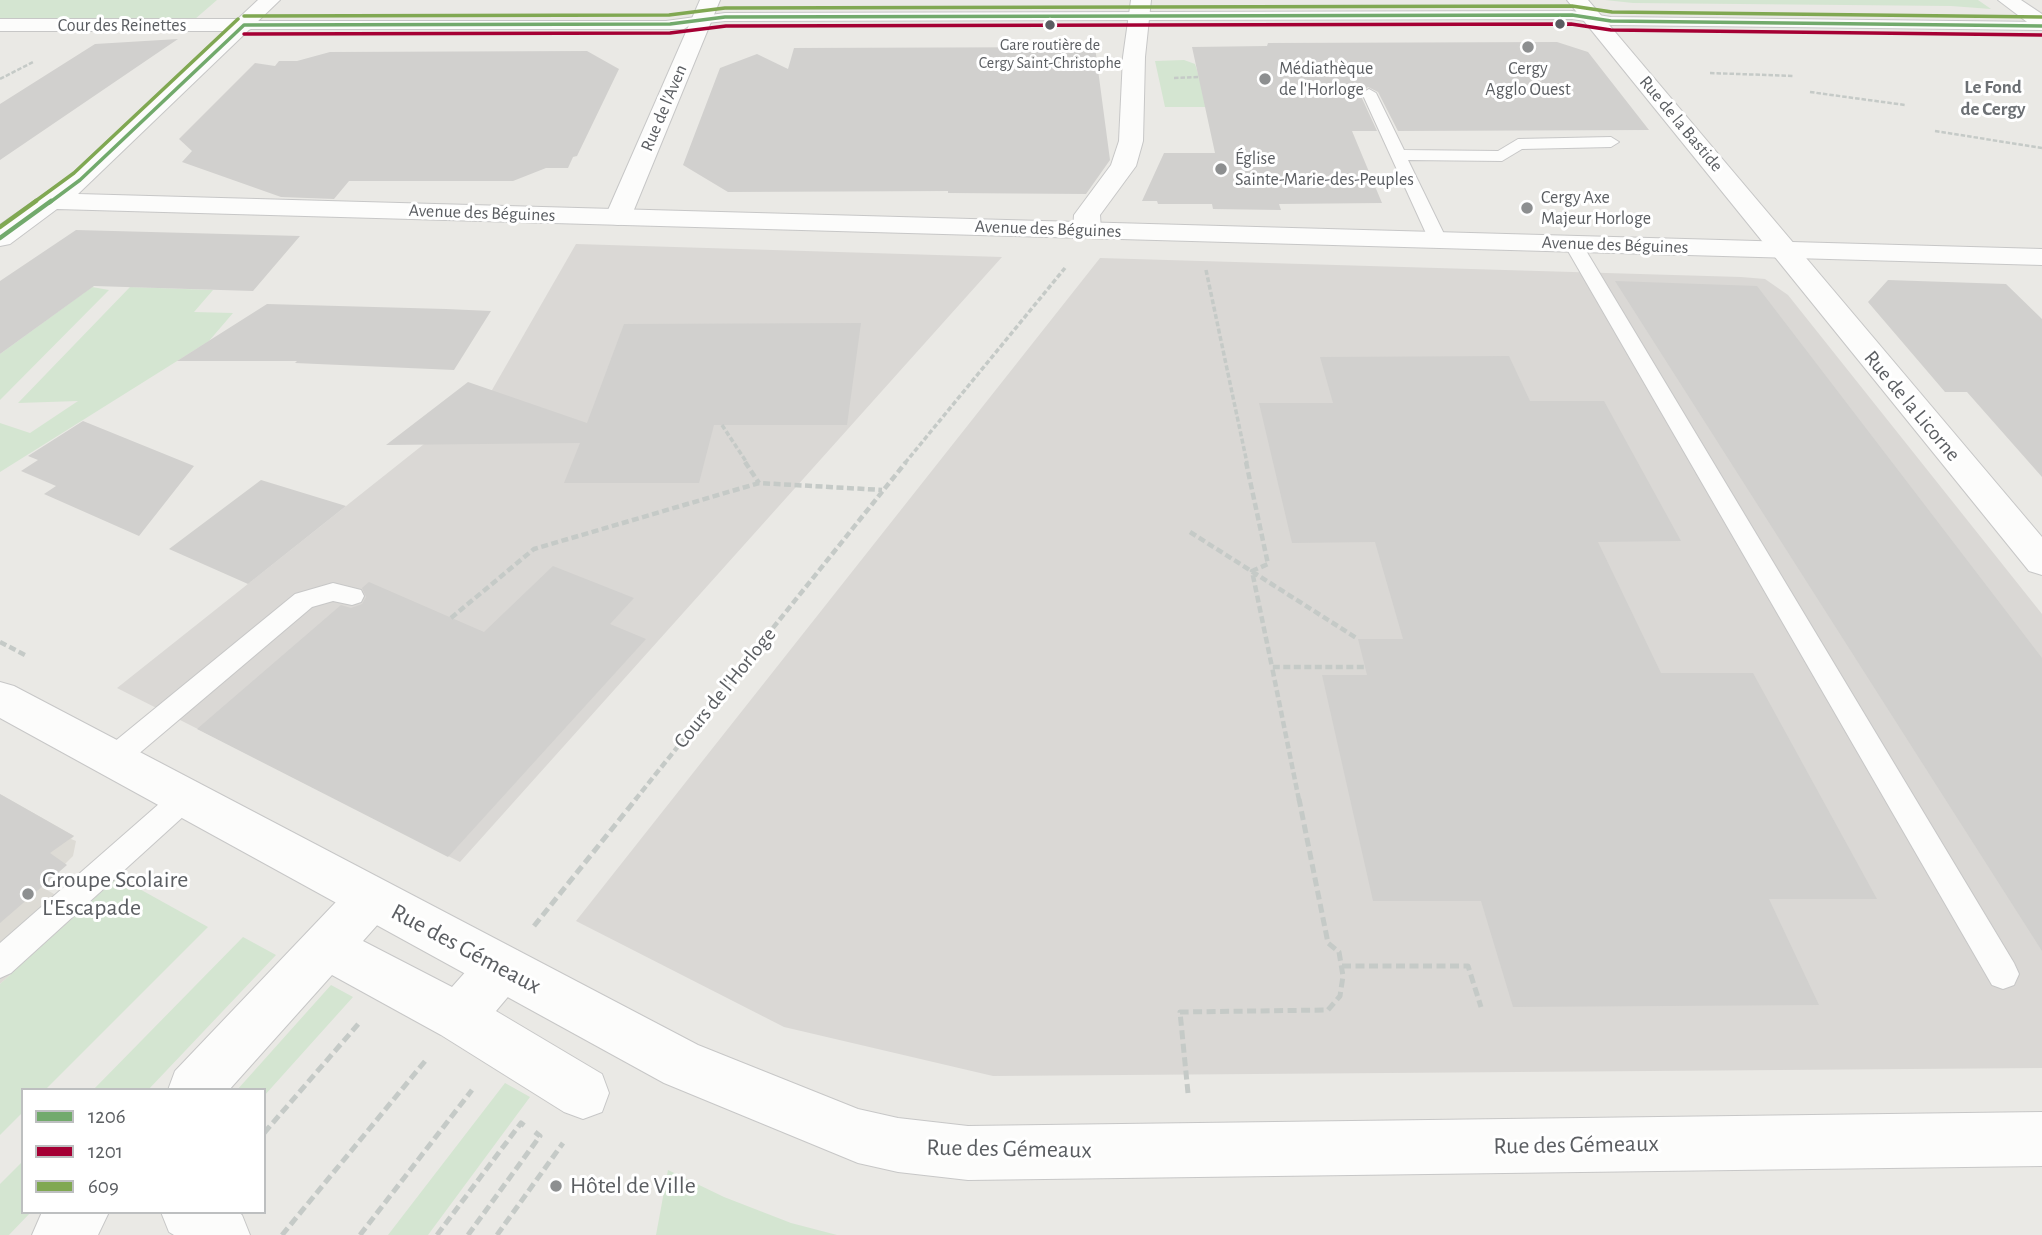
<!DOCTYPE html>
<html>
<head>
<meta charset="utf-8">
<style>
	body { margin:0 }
	#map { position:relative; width:2042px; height:1235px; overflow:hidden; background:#eae9e5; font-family:"Alegreya Sans",sans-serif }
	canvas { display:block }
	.legend { position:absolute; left:21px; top:1088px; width:245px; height:126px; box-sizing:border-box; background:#fff; border:2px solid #bdbfc0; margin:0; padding:9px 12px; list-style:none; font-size:21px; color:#5b5e62 }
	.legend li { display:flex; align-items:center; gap:14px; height:35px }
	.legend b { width:35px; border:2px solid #bdbfc0 }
</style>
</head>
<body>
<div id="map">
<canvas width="2042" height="1235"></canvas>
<ul class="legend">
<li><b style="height:9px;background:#72aa6c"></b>1206</li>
<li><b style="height:9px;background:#a50034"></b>1201</li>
<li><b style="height:9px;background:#80a852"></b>609</li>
</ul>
</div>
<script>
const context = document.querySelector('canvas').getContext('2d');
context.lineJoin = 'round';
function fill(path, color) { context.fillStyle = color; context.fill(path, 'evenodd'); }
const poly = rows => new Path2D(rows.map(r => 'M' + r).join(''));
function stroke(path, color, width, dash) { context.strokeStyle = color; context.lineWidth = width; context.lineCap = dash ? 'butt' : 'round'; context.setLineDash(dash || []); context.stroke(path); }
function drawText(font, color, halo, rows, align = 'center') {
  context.font = font + ' "Alegreya Sans",sans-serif'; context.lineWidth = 6; context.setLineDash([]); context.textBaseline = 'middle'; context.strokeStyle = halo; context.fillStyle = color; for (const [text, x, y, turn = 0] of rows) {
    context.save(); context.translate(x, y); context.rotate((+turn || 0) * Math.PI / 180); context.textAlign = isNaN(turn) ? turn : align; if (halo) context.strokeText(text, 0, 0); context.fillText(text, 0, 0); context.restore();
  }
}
fill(poly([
	[576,244,1002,257,460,862,117,688,492,390],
	[1100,258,1741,277,1765,279,1788,295,2042,614,2042,1068,993,1076,784,1027,576,921]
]), '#dad8d5');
fill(poly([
	[0,794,74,836,71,839,76,841,73,856,42,887,81,910,0,984]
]), '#dddbd5');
fill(poly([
	[0,0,217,0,195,19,0,20],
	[1605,0,1978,0,1991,9,1951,6,1633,3],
	[1184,60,1195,64,1209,107,1165,107,1155,61],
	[92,287,109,290,0,400,0,354],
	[130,287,213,290,194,312,233,313,209,341,0,472,0,423,30,433,78,401,18,403],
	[118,877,208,927,45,1090,23,1090,23,1112,0,1135,0,984],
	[243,937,276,955,148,1090,93,1090],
	[331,985,353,997,264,1096,264,1090,237,1090],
	[505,1083,530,1097,428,1235,388,1235],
	[23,1161,23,1212,31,1212,9,1235,0,1235,0,1184],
	[668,1170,724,1197,791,1223,837,1235,656,1235]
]), '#d4e5d1');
fill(poly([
	[178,39,0,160,0,104,95,44],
	[1557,42,1588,52,1649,130,1398,131,1378,92,1368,87,1360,94,1377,131,1352,131,1382,203,1279,204,1281,210,1213,209,1212,204,1158,204,1157,201,1142,201,1164,153,1215,153,1192,47,1267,46,1268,43],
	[1095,47,1110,160,1086,194,948,193,948,191,728,192,683,165,720,68,757,54,788,69,794,48],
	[587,51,619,69,577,156,573,157,568,168,546,168,513,181,349,181,334,199,281,197,182,162,192,151,179,139,255,63,275,66,279,61,297,61,330,52],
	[76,230,300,236,253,291,94,286,0,354,0,281],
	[1888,280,2006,284,2042,319,2042,477,1967,392,1945,392,1868,302],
	[1615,281,1757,286,2042,658,2042,951],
	[267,304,446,309,491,311,454,370,295,363,297,361,177,361],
	[861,323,847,425,714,425,699,483,564,483,580,443,386,445,468,382,587,423,624,324],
	[1509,356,1530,401,1604,401,1681,541,1598,542,1661,673,1753,673,1877,899,1769,899,1819,1005,1513,1007,1481,901,1373,901,1322,675,1367,675,1358,639,1403,639,1375,542,1292,543,1259,403,1333,403,1320,357],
	[83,421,194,466,139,536,44,494,56,486,21,471,38,460,28,456],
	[261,480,346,506,248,584,169,549],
	[553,566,634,598,610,624,646,639,448,857,197,729,341,605,351,608,362,604,366,597,362,588,369,582,484,632],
	[0,794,74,836,50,853,67,865,0,923]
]), '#d1d0ce');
const service = poly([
	[1572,11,1611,17,2042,22,2042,30,1611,25,1572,19,725,21,690,25,684,29,244,29,237,25,244,21,666,21,725,13,1572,11],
	[1369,89,1376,93,1404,150,1498,151,1518,139,1611,137,1619,142,1611,147,1522,149,1502,161,1408,160,1447,240,1438,245,1429,240,1362,93,1369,89],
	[1573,239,1582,244,2014,963,2019,974,2014,985,2003,989,1992,985,1564,244,1573,239],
	[333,583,361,590,364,596,361,602,352,605,333,601,312,607,123,767,113,770,103,767,99,759,103,751,295,594,333,583],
	[186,785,196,789,200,797,196,805,11,973,0,978,0,943,176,789,186,785]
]);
const pedestrian = poly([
	[1131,0,1151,0,1145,57,1143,141,1136,166,1100,215,1101,230,1097,236,1087,238,1077,236,1073,230,1074,215,1111,165,1119,141,1123,57,1131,0],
	[371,877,388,883,394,898,388,913,363,941,452,987,484,951,501,945,518,951,525,968,518,985,496,1011,602,1074,609,1093,602,1112,583,1119,564,1112,441,1035,332,975,229,1090,168,1090,175,1071,354,883,371,877],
	[42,1212,109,1212,98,1235,32,1235,42,1212],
	[161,1212,238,1212,242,1215,250,1235,174,1235,169,1232,161,1212]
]);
const minor = poly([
	[700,0,720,0,631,217,627,223,618,225,609,223,605,217,700,0],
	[1567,0,1588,0,2042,537,2042,575,2029,571,1567,0],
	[0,19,244,19,251,21,255,25,251,29,244,31,0,31,0,19],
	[0,682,14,686,698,1045,858,1109,898,1118,968,1126,2042,1112,2042,1166,968,1180,898,1172,858,1163,664,1083,0,718,0,682]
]);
const tertiary = poly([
	[258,0,280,0,78,194,2042,249,2042,265,57,209,10,244,0,246,0,225,71,175,258,0],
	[1998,0,2021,0,2042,14,2042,30,2035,28,1998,0]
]);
stroke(service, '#c7c7c7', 2);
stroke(pedestrian, '#c7c7c7', 2);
stroke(minor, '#c7c7c7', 2);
stroke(tertiary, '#c7c7c7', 2);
stroke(poly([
	[1710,73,1794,76],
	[1174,78,1198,77],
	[0,79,33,62],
	[1810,92,1905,105],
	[1935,131,2042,148]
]), '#c5cac7', 2.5, [4.5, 2]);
stroke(poly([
	[1206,270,1247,463],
	[722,425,747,463],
	[905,463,1065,268]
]), '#c5cac7', 3.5, [5, 2.5]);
stroke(poly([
	[745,462,759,483],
	[1246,462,1268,564,1252,571,1272,667],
	[1190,532,1358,639],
	[451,618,534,549,759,483,882,490],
	[0,642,27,656],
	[635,800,906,462],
	[1299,800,1272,667,1365,667]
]), '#c5cac7', 4.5, [7, 3.5]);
stroke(poly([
	[534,926,636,799],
	[1342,966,1468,966,1481,1007],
	[1188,1093,1180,1012,1328,1010,1340,996,1343,976,1339,952,1328,943,1299,799],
	[264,1133,360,1022],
	[282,1235,426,1060],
	[360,1235,472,1090],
	[437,1235,521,1123,525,1126],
	[468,1235,540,1136,535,1132],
	[497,1235,563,1143]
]), '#c5cac7', 5, [9, 4.5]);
fill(service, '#fcfcfb');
fill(pedestrian, '#fcfcfb');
fill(minor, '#fcfcfb');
fill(tertiary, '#fcfcfb');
stroke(poly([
	[244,25,670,24,725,17,1572,15,1611,21,2042,26],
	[49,203,80,180,244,25]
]), '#72aa6c', 3.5);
stroke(poly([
	[0,238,51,201]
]), '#72aa6c', 4.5);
stroke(poly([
	[244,34,670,33,726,26,1571,24,1611,30,2042,35]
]), '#a50034', 3.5);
stroke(poly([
	[244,16,669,15,725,8,1572,6,1612,12,2042,17],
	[33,203,74,173,238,19]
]), '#80a852', 3.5);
stroke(poly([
	[0,227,36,201]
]), '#80a852', 4.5);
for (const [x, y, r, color] of [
	[1560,24,6,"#5b5e62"],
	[1050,25,6,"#5b5e62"],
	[1528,47,7,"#8d8f90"],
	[1265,79,7,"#8d8f90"],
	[1221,169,7,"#8d8f90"],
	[1527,208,7,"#8d8f90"],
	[28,894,7,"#8d8f90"],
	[556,1186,7,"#8d8f90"]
]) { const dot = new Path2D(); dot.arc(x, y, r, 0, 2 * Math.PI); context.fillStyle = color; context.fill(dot); stroke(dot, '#fff', 2.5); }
drawText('16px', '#5b5e62', '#fff', [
	["Gare routière de",1050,45],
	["Cergy Saint-Christophe",1050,63]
]);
drawText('18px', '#5b5e62', '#fff', [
	["Cour des Reinettes",122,26],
	["Rue de l'Aven",664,108,-67],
	["Rue de la Bastide",1681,124,50],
	["Avenue des Béguines",482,213,2],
	["Avenue des Béguines",1048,229,2],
	["Avenue des Béguines",1615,245,2]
]);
drawText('18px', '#5b5e62', '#fff', [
	["Médiathèque",1279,69],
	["de l'Horloge",1279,90],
	["Cergy",1528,69,"center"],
	["Agglo Ouest",1528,90,"center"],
	["Église",1235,159],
	["Sainte-Marie-des-Peuples",1235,180],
	["Cergy Axe",1541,198],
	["Majeur Horloge",1541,219]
], 'left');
drawText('bold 19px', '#6c7074', '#fff', [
	["Le Fond",1993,87],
	["de Cergy",1993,109]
]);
drawText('21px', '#5b5e62', '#fff', [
	["Rue de la Licorne",1912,406,50],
	["Cours de l'Horloge",725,688,-51]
]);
drawText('24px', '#5b5e62', '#fff', [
	["Groupe Scolaire",42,880],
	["L'Escapade",42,908],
	["Hôtel de Ville",570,1186]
], 'left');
drawText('24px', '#5b5e62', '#fff', [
	["Rue des Gémeaux",466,949,28],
	["Rue des Gémeaux",1576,1145,-1],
	["Rue des Gémeaux",1009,1149,1]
]);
</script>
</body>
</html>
